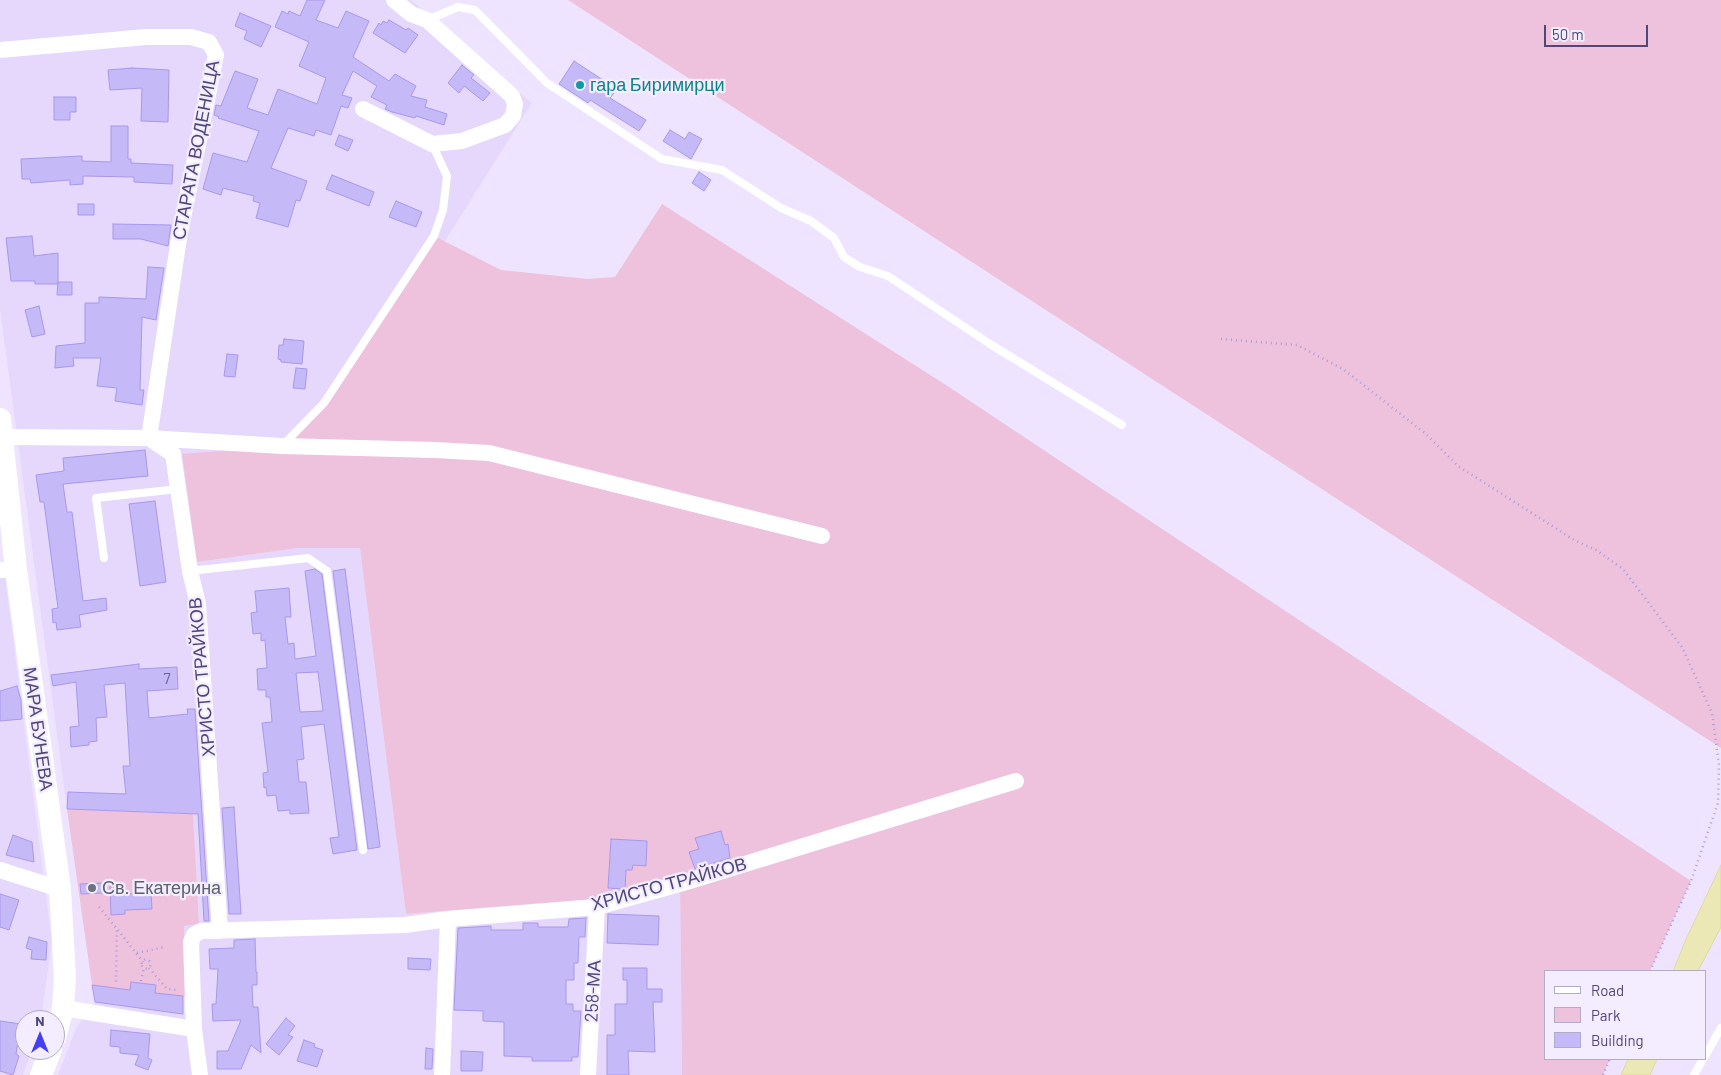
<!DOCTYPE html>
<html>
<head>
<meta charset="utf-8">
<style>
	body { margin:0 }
	#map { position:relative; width:1721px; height:1075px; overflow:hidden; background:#efe4ff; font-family:Barlow,sans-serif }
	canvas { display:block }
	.legend { position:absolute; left:1544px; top:970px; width:162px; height:90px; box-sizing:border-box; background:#f4edff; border:1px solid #b2abca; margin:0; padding:6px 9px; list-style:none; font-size:15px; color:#4f477a }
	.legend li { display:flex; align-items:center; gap:10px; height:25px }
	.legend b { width:25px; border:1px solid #b2abca }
	.north { position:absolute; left:15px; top:1010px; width:50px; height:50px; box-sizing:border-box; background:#f4edff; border:1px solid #b2abca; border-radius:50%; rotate:0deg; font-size:14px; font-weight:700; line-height:20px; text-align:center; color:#4f477a }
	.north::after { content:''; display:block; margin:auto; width:18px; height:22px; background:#433df5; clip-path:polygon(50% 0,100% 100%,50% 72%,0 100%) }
	.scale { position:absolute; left:1544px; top:25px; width:104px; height:22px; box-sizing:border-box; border:2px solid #4f477a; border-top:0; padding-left:6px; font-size:15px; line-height:18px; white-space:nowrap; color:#4f477a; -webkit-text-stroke:4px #f4edff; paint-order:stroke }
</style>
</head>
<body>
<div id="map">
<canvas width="1721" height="1075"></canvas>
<ul class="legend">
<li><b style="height:6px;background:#fff"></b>Road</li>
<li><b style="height:14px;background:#eec1dc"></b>Park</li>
<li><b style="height:14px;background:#c6b9f7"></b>Building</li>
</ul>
<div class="north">N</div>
<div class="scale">50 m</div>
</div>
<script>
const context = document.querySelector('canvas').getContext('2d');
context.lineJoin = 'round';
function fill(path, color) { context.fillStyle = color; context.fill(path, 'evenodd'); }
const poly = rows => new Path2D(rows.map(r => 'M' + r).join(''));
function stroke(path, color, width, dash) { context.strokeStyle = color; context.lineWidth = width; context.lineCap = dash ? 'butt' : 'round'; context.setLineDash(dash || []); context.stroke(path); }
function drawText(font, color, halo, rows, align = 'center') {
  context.font = font + ' Barlow,sans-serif'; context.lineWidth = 4.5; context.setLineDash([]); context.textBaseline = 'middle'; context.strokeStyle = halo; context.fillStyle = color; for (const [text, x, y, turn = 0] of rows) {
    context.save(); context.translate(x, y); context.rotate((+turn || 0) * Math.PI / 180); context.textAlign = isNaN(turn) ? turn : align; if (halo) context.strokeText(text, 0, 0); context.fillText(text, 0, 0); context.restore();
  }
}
fill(poly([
	[0,0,411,0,532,103,445,241,197,562,298,548,360,548,406,914,593,899,680,874,682,1075,58,1075,77,1026,95,1002,186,1014,187,997,184,926,199,924,193,814,67,809,0,309],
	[5,576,52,941,41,1020,25,1020,25,1050,32,1050,23,1075,0,1075,0,577]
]), '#e5d8fc');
fill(poly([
	[568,0,1721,0,1721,748],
	[662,204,949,387,1691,881,1650,971,1545,971,1545,1059,1610,1059,1603,1075,682,1075,680,874,593,899,406,914,360,548,298,548,197,562,182,454,283,446,324,403,434,236,501,270,588,279,615,277],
	[67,809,193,814,199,924,184,926,187,997,155,993,156,985,131,982,130,990,92,985]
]), '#eec1dc');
const water = poly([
	[1721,865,1721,927,1698,971,1673,971,1687,937,1721,865],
	[1628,1059,1657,1059,1650,1075,1621,1075,1628,1059]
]);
fill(water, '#ebe8b6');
stroke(water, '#dddb9b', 1);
const building = poly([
	[307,0,325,0,316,20,338,28,346,11,369,21,353,57,389,81,395,74,416,86,411,96,427,100,425,107,447,114,444,125,416,116,415,118,392,112,385,109,387,105,371,97,377,86,353,71,342,95,352,98,348,108,341,106,331,135,316,130,314,136,288,128,271,168,307,181,300,201,296,200,288,227,256,218,260,203,253,201,254,196,223,188,221,195,203,189,213,153,247,162,259,131,218,118,219,117,214,115,216,105,221,106,235,71,258,79,247,108,268,115,278,89,317,104,326,78,299,66,309,42,275,27,282,11,288,14,289,11,300,16,307,0],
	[240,13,271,26,261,47,244,39,247,31,235,26,240,13],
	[389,20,406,30,408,28,418,35,405,53,373,33,379,23,381,25,383,21,387,23,389,20],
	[574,61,603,80,600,85,614,93,610,98,646,120,639,131,590,100,588,103,559,84,574,61],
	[462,65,474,75,471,78,490,93,483,101,464,86,459,93,448,83,462,65],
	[132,68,169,70,168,122,141,121,142,88,110,90,108,70,132,68],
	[54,97,76,97,76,112,70,112,70,120,54,120,54,97],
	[111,126,128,126,128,159,131,159,131,163,173,165,172,184,134,182,134,177,83,176,83,184,70,185,70,180,31,183,30,179,22,179,21,159,82,156,82,161,111,162,111,126],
	[670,130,685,139,689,132,702,139,691,159,663,141,670,130],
	[339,135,353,140,348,151,335,145,339,135],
	[699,172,711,180,704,191,692,183,699,172],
	[332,175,374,192,369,206,326,189,332,175],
	[396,201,422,212,416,227,389,217,396,201],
	[78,204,94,204,94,215,78,215,78,204],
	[113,224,171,225,168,246,141,239,113,239,113,224],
	[32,236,34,256,58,253,58,284,35,284,35,281,11,281,6,238,32,236],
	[148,267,164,268,156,320,142,317,140,390,144,390,142,405,115,401,117,388,97,386,101,358,73,358,74,366,55,368,56,346,85,343,85,303,99,303,99,297,146,299,148,267],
	[58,282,72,282,72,295,57,295,58,282],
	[39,306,45,334,32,337,25,310,39,306],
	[284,339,304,341,302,364,281,362,281,360,278,359,279,345,283,345,284,339],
	[227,354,238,355,235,377,224,376,227,354],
	[296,368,307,369,305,389,293,388,296,368],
	[145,450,148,476,63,484,67,512,72,512,83,601,106,598,107,610,79,615,81,627,57,630,56,622,53,623,52,609,58,608,44,502,40,502,36,475,64,471,63,458,145,450],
	[155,501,166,582,140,586,129,504,155,501],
	[315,569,322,574,357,850,333,854,330,838,339,837,324,724,301,727,304,759,297,760,299,782,306,782,309,813,290,814,290,810,278,811,276,795,267,796,266,787,264,788,263,773,268,772,262,723,272,722,270,697,266,697,266,690,258,690,257,669,267,668,265,640,261,641,261,633,253,634,251,613,257,612,255,591,289,588,291,617,285,617,288,644,294,643,295,659,316,656,305,571,315,569],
	[318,672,323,711,300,712,296,673,318,672],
	[345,569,380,847,368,849,333,571,345,569],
	[139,664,139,669,177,667,178,689,147,691,149,718,188,714,187,709,195,709,209,921,204,921,198,814,67,809,68,792,126,794,123,766,130,766,125,683,104,685,107,717,96,718,97,741,89,742,89,745,71,747,70,727,79,726,76,682,53,686,51,675,139,664],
	[17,686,21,700,22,719,0,721,0,691,17,686],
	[234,807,241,914,229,914,222,808,234,807],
	[721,831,725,845,728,844,730,858,695,869,689,852,699,849,695,838,721,831],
	[13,835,32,842,34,862,6,855,13,835],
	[611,839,647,841,646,866,633,865,632,870,626,870,625,889,608,888,611,839],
	[103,883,104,893,81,894,80,884,103,883],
	[110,887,124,887,124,894,151,893,152,909,125,910,125,914,111,915,110,887],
	[0,894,19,900,9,930,0,927,0,894],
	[608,914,659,916,658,945,607,943,608,914],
	[586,918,585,937,579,937,578,963,574,963,574,980,566,980,566,1004,573,1004,573,1011,581,1011,578,1057,572,1057,572,1061,532,1061,532,1057,504,1056,504,1022,483,1021,483,1011,454,1010,458,928,491,926,491,930,523,930,523,923,538,923,538,927,568,927,569,919,586,918],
	[29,937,47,942,46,960,31,959,32,950,26,948,29,937],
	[255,939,256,972,257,972,257,985,252,985,253,1007,258,1007,261,1053,251,1045,241,1069,217,1069,217,1051,228,1051,241,1020,213,1021,212,1004,216,1004,218,969,210,969,209,949,234,948,234,940,255,939],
	[408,958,431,959,430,970,408,969,408,958],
	[623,968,647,968,647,989,662,989,662,1002,653,1002,655,1052,628,1051,629,1075,607,1075,607,1035,615,1035,615,1004,627,1004,627,980,623,980,623,968],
	[131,982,156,985,155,993,183,996,183,1014,95,1002,92,985,130,990,131,982],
	[286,1018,295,1026,288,1035,293,1037,279,1055,266,1044,286,1018],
	[0,1021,21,1024,16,1054,19,1056,13,1075,0,1071,0,1021],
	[111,1030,150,1034,148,1058,152,1060,148,1070,135,1065,139,1055,120,1053,120,1047,110,1046,111,1030],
	[304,1040,315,1044,314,1047,323,1050,317,1067,297,1061,304,1040],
	[426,1048,433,1049,432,1069,425,1069,426,1048],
	[461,1051,483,1052,482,1071,461,1071,461,1051]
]);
fill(building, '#c6b9f7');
stroke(building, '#a898eb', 1);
stroke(poly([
	[1221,339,1297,345,1343,369,1426,434,1458,466,1574,540,1596,550,1623,569,1682,647,1712,713,1719,765,1718,803,1691,881,1650,971],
	[99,907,117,929,116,982],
	[118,930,143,962],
	[137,953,165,947],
	'141.5 964a4.5 4.5 0 1 1 9 0a4.5 4.5 0 1 1-9 0Z',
	[149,968,167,989,178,990],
	[141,981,144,968],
	[1603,1075,1610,1059]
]), '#a89cdc', 2.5, [1, 4]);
stroke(poly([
	[427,20,458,7,475,10,547,83,662,159,722,170,781,208,811,221,834,238,844,257,860,267,888,276,990,344,1122,425],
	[284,444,324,403,434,236,443,210,447,176,432,144],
	[104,558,96,498,178,489],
	[190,571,308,558,327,571,363,850],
	[1705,1056,1721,1028],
	[1694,1075,1703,1059]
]), '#fff', 8);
stroke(poly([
	[0,50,146,37,191,37,209,42,216,55,179,238,149,438,173,454,190,571,198,604,220,931],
	[363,109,432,144,462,141,505,125,513,116,515,104,512,96,427,20,411,14,394,0],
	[2,437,149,438,282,446,435,450,489,453,822,536],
	[0,570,16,569],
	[0,870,60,889],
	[63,1008,194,1029],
	[200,1075,194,1029,191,942,194,935,201,931,405,925,448,919,597,907,683,883,1016,781],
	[442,1075,448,919],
	[588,1075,597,907]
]), '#fff', 16);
stroke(poly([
	[0,419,16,569,60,889,65,978,63,1008,55,1038],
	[41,1075,51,1050]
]), '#fff', 22);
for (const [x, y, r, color] of [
	[580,85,5,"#0f9aa8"],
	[92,888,5,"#6b7280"]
]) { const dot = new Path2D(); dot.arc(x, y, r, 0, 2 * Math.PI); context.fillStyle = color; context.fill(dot); stroke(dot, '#f4edff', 2); }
drawText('15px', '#6d6499', null, [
	["7",167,679]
]);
drawText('18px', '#0d838f', '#f4edff', [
	["гара Биримирци",590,85]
], 'left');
drawText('18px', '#4f477a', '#f4edff', [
	["СТАРАТА ВОДЕНИЦА",196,150,-79],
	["ХРИСТО ТРАЙКОВ",202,677,-95],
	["МАРА БУНЕВА",38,729,82],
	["ХРИСТО ТРАЙКОВ",669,884,-15],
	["258-МА",593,991,-87]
]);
drawText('18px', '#5b616d', '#f4edff', [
	["Св. Екатерина",102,888]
], 'left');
</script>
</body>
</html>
